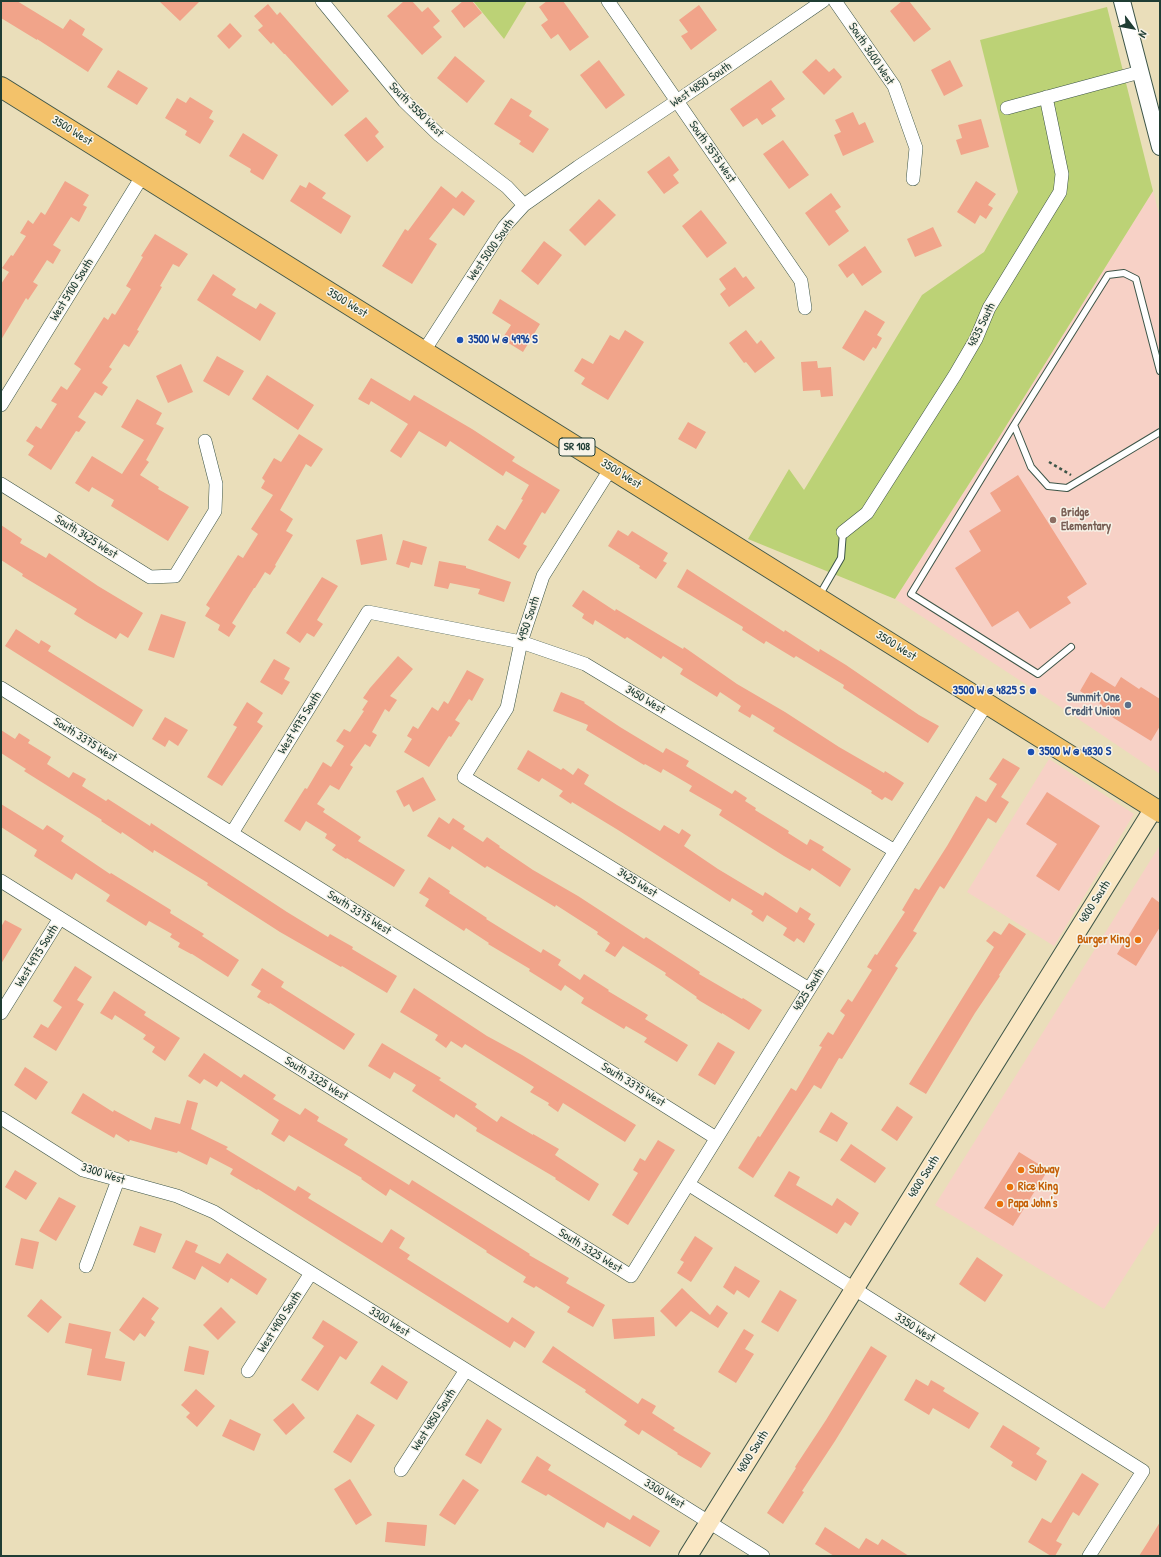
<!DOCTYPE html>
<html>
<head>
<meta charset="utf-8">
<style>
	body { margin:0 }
	#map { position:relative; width:1161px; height:1557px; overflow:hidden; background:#eadeba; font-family:"Patrick Hand",sans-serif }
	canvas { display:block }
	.frame { position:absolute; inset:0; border:2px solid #1f3d34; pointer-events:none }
	.north { position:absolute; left:1113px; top:8px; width:40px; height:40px; -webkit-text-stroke:3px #f7f3e8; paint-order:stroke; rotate:122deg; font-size:11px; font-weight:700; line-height:16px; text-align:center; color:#1f3d34 }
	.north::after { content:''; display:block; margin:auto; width:14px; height:18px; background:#1f3d34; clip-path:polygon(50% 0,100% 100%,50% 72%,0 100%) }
</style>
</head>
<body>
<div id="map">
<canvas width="1161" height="1557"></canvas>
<div class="frame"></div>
<div class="north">N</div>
</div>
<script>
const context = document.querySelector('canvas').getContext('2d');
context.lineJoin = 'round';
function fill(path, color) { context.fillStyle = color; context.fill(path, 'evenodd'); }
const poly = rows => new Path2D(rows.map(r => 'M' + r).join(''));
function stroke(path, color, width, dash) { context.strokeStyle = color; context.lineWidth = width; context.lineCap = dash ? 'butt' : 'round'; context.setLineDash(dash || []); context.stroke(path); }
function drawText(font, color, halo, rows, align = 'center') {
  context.font = font + ' "Patrick Hand",sans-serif'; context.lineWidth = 3; context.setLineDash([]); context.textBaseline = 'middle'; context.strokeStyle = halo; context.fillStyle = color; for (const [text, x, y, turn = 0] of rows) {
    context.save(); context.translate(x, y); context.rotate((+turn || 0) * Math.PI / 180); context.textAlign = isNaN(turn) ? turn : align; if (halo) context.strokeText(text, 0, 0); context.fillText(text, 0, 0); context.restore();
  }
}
fill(poly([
	[1153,191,1160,218,1160,774,1050,700,895,599,996,442],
	[1049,759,1134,814,1054,946,967,892],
	[1160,845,1160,1221,1104,1309,935,1205]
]), '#f7d1c6');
fill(poly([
	[473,1,527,1,504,39],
	[1107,7,1153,191,996,442,895,599,748,539,789,469,804,490,922,295,984,252,1018,192,980,40]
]), '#bcd276');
fill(poly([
	[1,1,17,1,63,29,70,19,85,29,82,35,103,49,88,72,37,39,37,40,1,18],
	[159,1,200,1,180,21],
	[404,1,412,1,422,12,428,7,440,21,433,27,442,37,422,55,387,16],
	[463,1,472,1,482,13,464,28,451,11],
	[547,1,563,1,589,37,570,51,558,34,551,39,541,25,548,20,539,7],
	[902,1,909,1,931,29,914,42,890,11],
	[268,4,277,15,280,12,349,91,332,106,285,54,284,54,273,42,271,44,258,30,263,26,254,16],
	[699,5,717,30,691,50,681,36,688,32,679,20],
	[230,23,242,36,229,49,217,36],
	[455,56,485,81,467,103,437,78],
	[816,59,829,72,834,68,842,77,824,95,802,72],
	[599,60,625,95,606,109,580,75],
	[950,60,963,86,944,96,931,70],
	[118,70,148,88,137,105,107,87],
	[771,80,785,99,771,109,776,116,762,125,757,118,743,127,730,109],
	[190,97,213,111,209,118,214,121,200,144,185,135,187,131,165,118,177,98,186,103],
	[511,98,532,111,529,116,549,129,533,153,519,144,521,141,494,124],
	[853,112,859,125,865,122,874,142,843,156,834,135,841,132,835,120],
	[366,117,379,132,375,136,384,147,367,162,344,135],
	[981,119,989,147,961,155,956,140,962,138,958,125],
	[243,133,278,155,263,180,250,172,251,169,229,156],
	[783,140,809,175,789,189,763,154],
	[669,156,679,170,673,175,679,183,664,194,647,172],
	[65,181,89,195,83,205,87,207,79,222,71,217,53,245,61,250,53,264,47,260,33,282,38,285,28,300,26,298,1,340,1,284,9,272,2,268,11,255,13,256,26,236,20,233,28,220,33,224,41,212,45,215],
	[976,181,996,194,988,205,993,208,986,219,980,215,975,224,957,212],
	[309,182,326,193,322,198,351,216,341,234,290,201,300,185,306,188],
	[441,186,456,198,462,191,475,201,464,216,453,208,429,239,437,244,412,284,382,266,405,229,408,231],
	[831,193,841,207,835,211,849,231,829,246,805,213],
	[599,199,616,215,585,246,569,230],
	[701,210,727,243,707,258,682,226],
	[933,227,942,246,915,257,907,239],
	[155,234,188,254,179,267,173,264,160,286,162,287,137,330,139,331,129,347,124,344,109,367,112,369,102,383,108,387,102,396,95,392,78,417,86,422,79,432,76,431,51,470,28,455,34,446,26,441,36,426,41,429,57,404,51,401,61,386,67,390,81,369,74,364,104,317,108,320,112,313,115,315,131,289,126,286,143,257,141,256],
	[544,241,562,255,538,285,521,271],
	[865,246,882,272,862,286,853,273,847,278,838,265],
	[735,267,743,278,746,276,755,288,729,307,720,294,726,289,719,279],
	[213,274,236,289,232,295,256,309,260,303,276,313,260,341,197,300],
	[500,299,540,324,523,352,502,339,511,325,492,313],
	[865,310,885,322,877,335,882,338,876,349,873,347,864,361,842,348],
	[625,330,644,342,608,400,581,384,585,378,574,371,582,358,593,364,610,335,619,340],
	[746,330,757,344,761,340,775,358,755,373,746,362,744,363,729,343],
	[217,356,244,371,229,396,203,381],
	[817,361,818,368,831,367,833,396,821,397,820,390,803,391,801,362],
	[181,364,193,392,168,403,156,376],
	[267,375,314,405,298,430,252,399],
	[371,378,410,401,414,395,472,429,515,457,512,461,560,490,545,514,542,512,523,544,527,546,519,559,488,540,497,525,505,530,523,500,521,499,529,485,506,471,503,476,450,441,446,447,419,431,401,458,390,451,408,424,371,401,369,405,358,399],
	[137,399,162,413,156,424,164,428,146,460,149,462,140,475,159,487,158,489,189,507,168,541,111,506,114,500,92,487,89,492,75,483,92,456,122,474,144,440,121,427],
	[688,422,706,432,696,449,678,439],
	[299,434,323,449,311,467,306,464,280,510,293,519,286,531,293,535,275,565,276,566,270,575,265,572,255,588,254,588,232,623,236,626,229,637,218,630,220,625,205,616,210,608,206,605,238,555,243,558,258,534,251,529,273,495,261,488,265,481,262,478,274,458,281,462],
	[1018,475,1087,584,1067,597,1071,603,1030,629,1018,611,992,627,955,568,981,551,969,531,1001,511,990,493],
	[1,525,22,539,20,543,46,558,49,553,98,586,143,613,128,638,120,633,116,639,85,621,74,614,77,609,22,576,23,574,1,560],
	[618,530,628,536,632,531,668,553,663,561,667,563,656,579,639,568,640,566,608,546],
	[382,534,387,560,361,565,356,540],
	[403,540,427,547,422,565,411,562,409,568,396,564],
	[439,561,466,566,466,568,511,582,504,602,478,594,480,589,450,583,448,589,434,586],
	[687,569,784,632,785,630,819,652,820,649,846,665,919,715,939,726,928,743,843,688,844,685,796,656,794,658,766,641,764,644,742,630,743,627,677,587],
	[322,577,338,586,317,620,323,624,314,637,307,633,300,643,286,633],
	[583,590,615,611,616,609,683,649,684,647,737,684,785,712,839,747,884,773,885,771,904,783,892,801,885,797,882,800,871,793,872,791,773,731,775,728,752,714,750,718,738,711,741,706,720,692,717,697,680,674,683,669,663,656,661,659,627,637,625,639,595,620,593,625,582,618,584,614,572,606],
	[161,614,186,622,174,658,148,650],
	[16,629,39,644,41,640,51,646,48,651,143,710,133,727,5,646],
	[398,656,413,669,390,696,397,700,389,712,385,709,372,732,377,735,370,747,365,744,350,765,353,767,339,790,330,785,317,804,325,809,323,812,361,837,358,841,405,870,394,887,347,858,346,859,332,850,336,845,325,838,327,834,306,821,300,831,284,821,305,788,307,789,323,762,331,767,344,746,336,741,344,729,350,732,364,711,362,710,368,701,363,698,370,688],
	[274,659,290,668,284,679,290,682,282,695,260,682],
	[467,670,484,679,472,701,469,699,455,720,460,723,451,737,449,736,429,767,404,752,412,739,407,736,413,726,418,729,432,707,438,711,444,701,448,704],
	[1091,672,1115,687,1121,677,1139,689,1141,687,1160,699,1160,726,1151,741,1099,709,1102,705,1080,691],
	[561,692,585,702,584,703,620,727,663,753,666,748,689,761,686,766,732,794,735,790,747,798,745,801,756,808,755,810,789,831,788,833,807,845,810,839,824,847,822,850,851,869,840,887,812,868,810,871,784,856,719,815,722,810,689,791,692,786,663,769,661,773,645,764,644,765,586,730,588,725,553,711],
	[247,702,263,713,257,722,263,726,222,786,207,777,237,727,233,725],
	[165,717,188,730,178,746,169,740,165,747,152,739],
	[1,730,15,739,19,733,30,740,28,743,51,757,47,764,69,778,73,772,86,779,82,786,106,801,108,799,150,826,151,823,287,912,328,937,330,934,353,947,352,949,397,976,387,993,342,966,341,967,280,932,207,885,208,883,154,850,153,853,122,832,121,834,101,821,102,820,24,771,26,769,1,753],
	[528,750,561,770,563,768,573,775,578,768,589,775,584,784,617,805,660,831,664,825,679,834,682,829,691,835,684,846,718,869,763,896,765,892,797,913,800,907,811,914,808,919,815,924,804,943,797,938,794,942,783,935,787,928,767,915,763,922,751,914,753,911,732,898,730,902,618,830,572,802,571,804,559,796,563,791,542,778,539,782,517,769],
	[1003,758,1020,768,1001,797,1009,802,996,823,988,818,944,889,940,886,913,931,917,933,895,966,898,968,842,1059,839,1058,821,1089,814,1085,753,1178,738,1168,758,1136,760,1137,791,1088,796,1091,822,1047,819,1046,828,1032,833,1035,845,1015,840,1011,848,999,852,1002,872,970,867,967,875,954,877,955,905,912,902,910,915,888,919,890,947,846,976,796,986,802,997,784,989,779],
	[423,777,436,800,413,812,409,804,404,807,396,791],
	[1047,792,1100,826,1059,891,1036,876,1057,844,1026,824],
	[1,804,43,830,47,825,64,836,61,841,110,874,111,873,171,910,170,913,204,934,202,936,239,960,228,977,192,954,191,954,178,947,180,943,170,937,172,934,149,921,146,926,106,901,110,895,76,873,72,880,34,856,37,850,1,827],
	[439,817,449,824,453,818,465,826,463,829,483,842,487,837,500,846,499,847,533,870,578,896,644,939,646,937,700,972,699,974,742,999,743,998,762,1010,749,1030,722,1013,722,1014,700,1001,696,998,697,997,665,975,666,973,623,946,615,957,605,951,610,943,597,934,598,932,556,905,555,907,487,866,485,868,452,846,450,850,427,836],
	[429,877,450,891,449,893,487,918,486,919,541,953,543,949,561,960,558,965,580,980,584,974,609,990,608,991,648,1015,645,1019,688,1045,677,1062,644,1042,647,1038,626,1026,624,1029,581,1003,584,998,565,985,561,991,529,971,530,969,488,944,489,943,466,928,464,931,425,906,429,899,419,893],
	[1152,897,1160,903,1160,927,1136,966,1117,954],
	[5,920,22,929,1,964,1,927],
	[1009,923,1026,934,999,975,1000,976,975,1013,926,1094,909,1084,994,947,986,941,994,931,1001,935],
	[75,966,92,977,77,1000,84,1004,56,1051,33,1037,41,1024,48,1028,62,1007,53,1001],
	[262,968,284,982,281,987,355,1034,344,1050,270,1003,269,1004,257,997,261,991,251,985],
	[414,988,487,1036,522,1055,636,1125,625,1142,563,1103,558,1112,548,1105,549,1103,530,1092,534,1087,465,1044,462,1048,451,1041,446,1048,435,1040,438,1035,400,1012],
	[114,991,146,1012,144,1015,180,1038,165,1061,152,1052,155,1047,143,1039,146,1035,115,1015,112,1020,100,1013],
	[718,1042,735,1052,715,1085,698,1075],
	[382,1043,441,1078,439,1080,477,1104,475,1107,497,1122,501,1116,533,1135,533,1134,559,1149,555,1155,599,1184,589,1201,555,1179,556,1178,476,1131,477,1128,456,1114,454,1118,412,1091,416,1085,394,1072,390,1079,368,1066],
	[204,1053,241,1078,244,1074,276,1095,273,1099,300,1115,305,1108,319,1117,317,1121,348,1139,344,1145,409,1185,412,1180,530,1254,529,1255,569,1278,566,1283,605,1305,593,1327,567,1312,570,1307,536,1286,534,1288,523,1282,526,1277,486,1252,487,1251,390,1189,386,1196,361,1179,362,1178,289,1135,284,1142,271,1134,279,1120,221,1081,217,1087,204,1079,200,1084,188,1076],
	[25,1067,48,1082,36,1100,14,1085],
	[83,1093,113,1112,114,1110,151,1130,155,1117,180,1124,187,1100,198,1103,191,1129,228,1147,226,1149,295,1191,298,1186,311,1194,308,1198,382,1243,391,1229,405,1238,399,1248,410,1255,407,1259,508,1323,512,1317,535,1332,525,1348,514,1341,510,1348,258,1189,257,1190,230,1174,233,1169,210,1157,207,1165,178,1151,177,1153,130,1140,129,1142,116,1134,114,1138,71,1113],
	[897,1106,913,1117,897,1141,881,1130],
	[831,1112,848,1123,837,1142,819,1132],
	[658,1140,675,1150,628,1225,612,1215,638,1173,633,1170,640,1158,645,1161],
	[851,1144,886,1168,875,1183,840,1160],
	[1019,1152,1048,1170,1013,1226,984,1208],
	[15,1170,37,1183,26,1200,5,1187],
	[789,1171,800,1177,796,1185,832,1206,837,1198,859,1213,851,1226,845,1222,837,1234,774,1196],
	[59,1197,76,1206,56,1241,39,1231],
	[140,1226,162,1234,155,1253,133,1245],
	[695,1236,713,1248,691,1282,677,1273,684,1262,680,1260],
	[21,1238,39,1242,33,1269,15,1265],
	[186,1240,198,1245,195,1252,220,1264,227,1253,267,1279,257,1295,231,1278,228,1283,202,1266,195,1280,172,1268],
	[977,1257,1003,1275,985,1302,959,1284],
	[735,1266,760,1281,749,1298,737,1290,734,1295,723,1287],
	[682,1288,710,1315,717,1305,728,1313,718,1328,691,1311,676,1327,660,1311],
	[780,1290,797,1300,778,1332,761,1322],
	[143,1297,159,1308,151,1319,155,1322,145,1337,140,1333,134,1341,119,1330],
	[41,1299,62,1317,48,1333,27,1316],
	[221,1307,236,1322,218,1340,203,1325],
	[654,1317,655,1336,614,1339,612,1319],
	[323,1320,358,1342,346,1360,340,1356,318,1391,301,1380,324,1346,312,1338],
	[69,1323,111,1332,105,1358,125,1362,121,1381,87,1375,92,1349,65,1343],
	[744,1329,754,1335,745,1349,754,1354,736,1383,718,1372],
	[189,1346,209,1351,204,1375,184,1371],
	[553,1346,638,1404,642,1398,656,1406,652,1413,675,1428,673,1430,711,1453,701,1468,677,1454,678,1453,642,1430,639,1435,624,1425,627,1421,585,1392,586,1390,542,1362],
	[871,1346,887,1356,835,1441,802,1491,804,1492,783,1524,767,1513,796,1468,795,1467,826,1420],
	[382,1365,408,1382,397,1400,370,1383],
	[916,1379,928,1386,931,1380,945,1388,943,1391,979,1413,969,1429,933,1408,929,1415,904,1400],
	[196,1389,215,1406,197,1427,186,1417,190,1413,181,1405],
	[293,1403,305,1418,286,1435,273,1420],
	[357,1414,375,1425,351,1463,333,1452],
	[230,1419,261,1434,254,1451,222,1436],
	[487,1419,502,1429,481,1464,465,1455],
	[1003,1425,1040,1448,1036,1454,1047,1461,1036,1481,1011,1466,1013,1462,990,1447],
	[537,1456,551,1465,548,1470,630,1520,633,1515,660,1531,650,1547,607,1522,604,1528,548,1494,546,1496,521,1482],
	[1082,1473,1099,1484,1079,1516,1073,1512,1056,1541,1062,1544,1055,1556,1051,1556,1028,1542,1042,1518,1051,1523],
	[350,1479,372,1515,356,1525,334,1489],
	[463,1479,479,1490,455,1525,439,1515],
	[387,1522,427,1525,425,1546,385,1542],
	[1160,1522,1160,1556,1139,1556,1148,1542],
	[825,1527,859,1549,866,1538,878,1545,882,1539,909,1556,834,1556,815,1544]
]), '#f1a48a');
const service = poly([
	[1160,371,1136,279,1124,273,1108,275,1014,425,1031,467,1048,486,1067,488,1160,432],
	[1014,425,911,594,1038,674,1071,647],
	[819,596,841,558,843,532]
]);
const minor = poly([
	[322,1,404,101,439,135,507,187,524,205],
	[608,1,801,281,805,308],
	[835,1,894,86,916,148,913,179],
	[1007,108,1140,72],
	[424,351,504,227,524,205,578,167,677,101,823,1],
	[1,405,143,175],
	[611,468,543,576,521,642,507,708,464,777,809,989],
	[1,484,150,577,175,576,215,511,216,484,205,441],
	[843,532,867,513,955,375,976,339,989,308,1060,192,1062,174,1046,97],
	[1,688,716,1138],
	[232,833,368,612,521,642,585,664,895,851],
	[1,881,631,1276,987,703],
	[1,1013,60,918],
	[1,1118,83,1170,177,1196,214,1212,763,1556],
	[688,1184,1143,1471,1089,1556],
	[86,1266,118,1180],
	[248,1371,311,1273],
	[401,1470,466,1370]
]);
const tertiary = poly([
	[1122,1,1160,147]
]);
const secondary = poly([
	[688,1556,1154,808]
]);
const primary = poly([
	[1,87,1160,812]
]);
stroke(service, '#3d5548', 8);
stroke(minor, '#3d5548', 14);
stroke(tertiary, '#3d5548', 18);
stroke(secondary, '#3d5548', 20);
stroke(primary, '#3d5548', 22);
stroke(poly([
	[1049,462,1071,475]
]), '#3d5548', 2.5, [3, 3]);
stroke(service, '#fff', 6);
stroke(minor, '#fff', 13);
stroke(tertiary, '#fff', 16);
stroke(secondary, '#fae7c3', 18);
stroke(primary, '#f3c26a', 20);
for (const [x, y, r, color] of [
	[460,340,4,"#1a4fb4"],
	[1053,520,4,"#8d6e63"],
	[1033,691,4,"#1a4fb4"],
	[1128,705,4,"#5c6f8a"],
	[1031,752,4,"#1a4fb4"],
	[1138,940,4,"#e8710a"],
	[1021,1170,4,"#e8710a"],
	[1010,1187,4,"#e8710a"],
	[1000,1204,4,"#e8710a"]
]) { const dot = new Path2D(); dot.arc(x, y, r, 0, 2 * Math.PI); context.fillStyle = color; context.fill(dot); stroke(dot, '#f7f3e8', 1.5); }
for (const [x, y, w] of [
	[577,447,36]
]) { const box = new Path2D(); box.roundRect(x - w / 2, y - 9, w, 18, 3); context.fillStyle = '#f7f3e8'; context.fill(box); stroke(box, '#1f3d34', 1); }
drawText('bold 11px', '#1f3d34', null, [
	["SR 108",577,447]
]);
drawText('12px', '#1f3d34', '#f7f3e8', [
	["South 3600 West",871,54,56],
	["West 4850 South",701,85,-34],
	["South 3550 West",416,110,45],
	["3500 West",72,131,32],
	["South 3575 West",712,152,55],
	["West 5000 South",491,250,-55],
	["West 5100 South",72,290,-58],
	["3500 West",347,303,32],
	["4835 South",982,325,-64],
	["3500 West",621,474,32],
	["South 3425 West",86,537,32],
	["4950 South",529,619,-72],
	["3500 West",896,646,32],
	["3450 West",645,700,31],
	["West 4975 South",300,723,-58],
	["South 3375 West",85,740,32],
	["3425 West",637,883,32],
	["4800 South",1095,902,-58],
	["South 3375 West",359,913,32],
	["West 4975 South",37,956,-58],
	["4825 South",809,990,-58],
	["South 3325 West",316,1079,32],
	["South 3375 West",633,1085,32],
	["3300 West",103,1174,18],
	["4800 South",924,1177,-58],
	["South 3325 West",590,1251,32],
	["West 4900 South",280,1322,-57],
	["3300 West",389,1322,32],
	["3350 West",915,1328,32],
	["West 4850 South",434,1420,-57],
	["4800 South",753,1452,-58],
	["3300 West",664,1494,32]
]);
drawText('bold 12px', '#164399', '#f7f3e8', [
	["3500 W @ 4996 S",468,340],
	["3500 W @ 4825 S",1025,691,"right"],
	["3500 W @ 4830 S",1039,752]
], 'left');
drawText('bold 12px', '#785e54', '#f7f3e8', [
	["Bridge",1061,513],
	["Elementary",1061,527]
], 'left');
drawText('bold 12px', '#4e5e75', '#f7f3e8', [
	["Summit One",1120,698],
	["Credit Union",1120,712]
], 'right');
drawText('bold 12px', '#c56008', '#f7f3e8', [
	["Burger King",1130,940,"right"],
	["Subway",1029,1170],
	["Rice King",1018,1187],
	["Papa John's",1008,1204]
], 'left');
</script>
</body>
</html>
